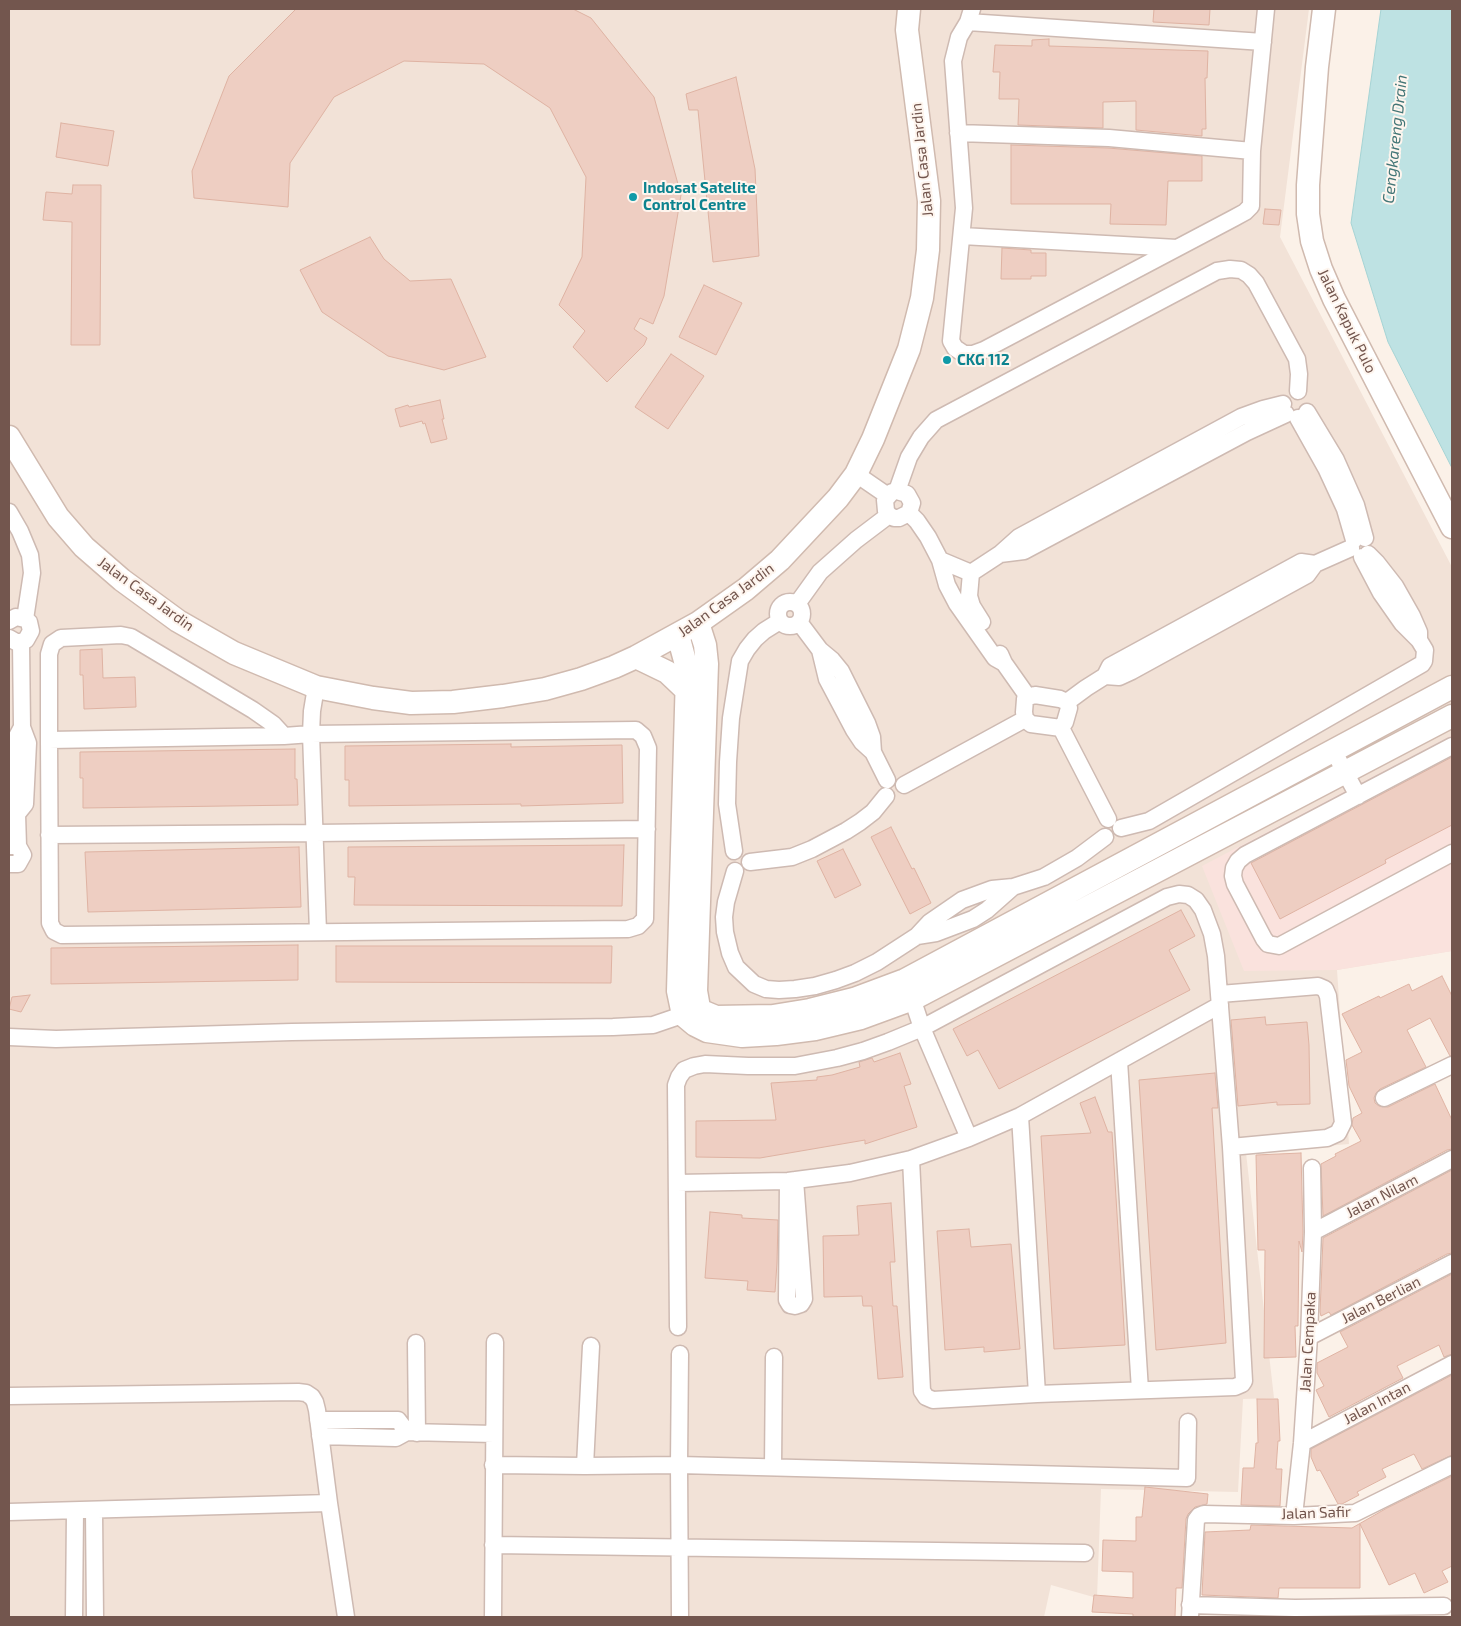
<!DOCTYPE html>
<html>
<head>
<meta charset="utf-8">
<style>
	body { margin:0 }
	#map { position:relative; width:1461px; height:1626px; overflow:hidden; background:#fbf1e8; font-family:"Exo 2",sans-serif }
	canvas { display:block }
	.frame { position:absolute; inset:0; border:10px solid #73564e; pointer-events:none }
</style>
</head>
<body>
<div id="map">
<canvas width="1461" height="1626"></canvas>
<div class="frame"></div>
</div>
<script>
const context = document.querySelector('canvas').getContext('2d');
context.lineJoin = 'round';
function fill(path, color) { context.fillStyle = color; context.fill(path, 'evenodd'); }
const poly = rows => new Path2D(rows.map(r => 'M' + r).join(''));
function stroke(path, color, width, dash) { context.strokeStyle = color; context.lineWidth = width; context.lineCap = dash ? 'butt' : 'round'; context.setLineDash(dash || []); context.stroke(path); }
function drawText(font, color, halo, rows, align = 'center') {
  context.font = font + ' "Exo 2",sans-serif'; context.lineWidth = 4; context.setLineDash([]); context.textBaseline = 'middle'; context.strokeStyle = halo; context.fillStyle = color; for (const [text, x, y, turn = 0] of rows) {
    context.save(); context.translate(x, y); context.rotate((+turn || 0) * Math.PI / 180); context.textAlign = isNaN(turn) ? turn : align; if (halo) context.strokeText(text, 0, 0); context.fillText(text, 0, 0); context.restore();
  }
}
fill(poly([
	[9,9,1309,9,1280,237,1452,567,1452,951,1337,970,1349,1144,1246,1153,1274,1398,1243,1399,1238,1492,1101,1489,1097,1598,1051,1585,1044,1617,9,1617]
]), '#f2e2d7');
fill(poly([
	[1452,735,1452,951,1337,970,1244,971,1202,866]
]), '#fae2dd');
const water = poly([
	[1381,9,1452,9,1452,468,1388,342,1351,223,1381,9]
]);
fill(water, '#bee2e3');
stroke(water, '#a5d3d4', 1);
stroke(poly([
	[1262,801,1315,775]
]), '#a5d3d4', 5);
const building = poly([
	[296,9,573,9,591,18,654,97,681,195,664,296,653,324,640,318,634,329,647,338,644,345,607,382,573,347,585,331,559,305,582,257,586,177,550,108,484,64,404,61,334,97,290,163,288,207,194,198,192,171,229,76,296,9],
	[1154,9,1210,9,1209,25,1153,22,1154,9],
	[1049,39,1049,46,1208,51,1207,78,1205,78,1206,129,1202,129,1202,136,1136,130,1136,101,1103,102,1103,128,1018,125,1019,99,999,99,1000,72,993,72,995,45,1032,46,1032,40,1049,39],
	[736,77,755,169,759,256,713,262,698,110,689,110,686,94,736,77],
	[61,123,114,131,108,166,56,157,61,123],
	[1011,145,1108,148,1202,156,1202,181,1168,181,1166,225,1110,224,1111,204,1011,204,1011,145],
	[73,185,101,185,100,345,71,345,72,222,43,220,46,192,72,194,73,185],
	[1265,209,1281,210,1279,225,1263,224,1265,209],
	[370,237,384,259,410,281,451,279,486,357,444,370,388,356,322,312,300,270,370,237],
	[1002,248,1031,250,1031,253,1046,253,1046,276,1031,276,1031,279,1001,279,1002,248],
	[704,285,742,303,716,355,679,337,704,285],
	[671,354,704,376,668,429,635,407,671,354],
	[440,400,444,419,442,419,447,439,431,443,425,423,423,424,422,421,400,427,395,409,408,405,409,407,440,400],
	[102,649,103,678,135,677,136,707,84,709,83,675,80,675,80,650,102,649],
	[511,744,511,747,622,745,623,803,521,806,521,804,349,806,349,780,345,780,345,746,511,744],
	[295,749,295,779,297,779,298,805,83,808,83,778,80,778,80,752,295,749],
	[1452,757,1452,825,1385,860,1386,863,1280,919,1251,863,1452,757],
	[891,827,912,869,914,868,931,903,910,914,871,837,891,827],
	[624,845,622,906,354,905,355,877,348,877,348,847,624,845],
	[299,847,301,907,88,912,85,852,299,847],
	[843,849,861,885,835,898,817,861,843,849],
	[1181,910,1195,936,1169,950,1190,990,999,1089,978,1050,967,1056,953,1029,1181,910],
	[298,945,298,980,51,984,51,948,298,945],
	[336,946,612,946,611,983,336,982,336,946],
	[1442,976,1452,996,1452,1055,1450,1056,1430,1018,1407,1030,1426,1067,1380,1089,1376,1093,1374,1098,1375,1103,1379,1106,1388,1107,1435,1084,1452,1120,1452,1149,1447,1150,1323,1216,1321,1164,1336,1156,1335,1154,1361,1141,1352,1125,1353,1118,1362,1113,1349,1086,1346,1060,1362,1052,1342,1014,1379,996,1380,998,1409,984,1412,991,1442,976],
	[30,995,21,1012,9,1009,12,997,30,995],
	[1265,1017,1266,1025,1307,1022,1309,1045,1310,1104,1277,1105,1277,1102,1238,1106,1231,1020,1265,1017],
	[900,1053,911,1084,904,1086,917,1127,865,1144,865,1140,760,1158,696,1157,696,1121,776,1120,771,1083,817,1080,817,1077,832,1075,860,1067,859,1062,872,1058,874,1062,900,1053],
	[1215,1073,1218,1108,1212,1108,1226,1343,1156,1350,1139,1080,1215,1073],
	[1095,1097,1108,1132,1112,1132,1125,1345,1054,1349,1041,1136,1091,1133,1080,1103,1095,1097],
	[1301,1153,1303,1232,1302,1252,1299,1241,1298,1326,1295,1326,1296,1357,1264,1358,1265,1250,1258,1250,1256,1155,1301,1153],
	[1452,1170,1452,1253,1447,1254,1331,1315,1329,1312,1321,1316,1320,1312,1323,1238,1452,1170],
	[891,1203,895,1262,890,1262,893,1306,897,1306,903,1377,878,1379,872,1306,863,1306,862,1296,824,1297,823,1236,859,1235,857,1206,891,1203],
	[710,1212,742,1215,742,1218,778,1220,777,1263,775,1292,747,1290,748,1281,705,1278,710,1212],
	[969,1229,971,1247,1011,1244,1020,1349,984,1352,984,1347,945,1350,937,1231,969,1229],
	[1452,1274,1452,1354,1444,1357,1439,1345,1397,1366,1403,1378,1329,1417,1316,1390,1324,1386,1317,1373,1317,1363,1348,1347,1340,1332,1452,1274],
	[1452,1375,1452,1455,1422,1469,1414,1454,1382,1469,1386,1477,1357,1492,1359,1495,1342,1504,1338,1504,1320,1470,1317,1471,1311,1457,1311,1449,1452,1375],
	[1257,1399,1278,1399,1280,1441,1278,1441,1276,1469,1282,1469,1280,1506,1241,1505,1243,1468,1254,1468,1256,1443,1258,1443,1257,1399],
	[1452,1476,1452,1566,1442,1571,1448,1582,1424,1593,1415,1573,1389,1585,1360,1524,1360,1588,1279,1588,1278,1598,1202,1595,1205,1532,1250,1530,1251,1525,1352,1528,1387,1508,1452,1476],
	[1145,1487,1208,1494,1207,1504,1195,1507,1188,1514,1186,1519,1182,1588,1176,1588,1175,1617,1133,1617,1133,1614,1092,1612,1094,1595,1133,1598,1133,1572,1102,1571,1103,1540,1136,1541,1136,1517,1142,1517,1145,1487]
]);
fill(building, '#eecec2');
stroke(building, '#dfb3a3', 1);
const street = poly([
	[972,9,968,22,959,37,953,61,964,208,951,341,955,348,964,354,973,354,984,350,1234,218,1245,212,1251,206,1252,151,1266,9],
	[968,22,1263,42],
	[958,133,1109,138,1252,151],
	[962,236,1177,248],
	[1307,412,1336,460,1356,505,1365,538],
	[1298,418,1326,468,1345,509,1354,540],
	[856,474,888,496],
	[897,491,907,494,912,503,909,513,899,518,894,518,889,515,886,511,885,500,892,492,897,491,909,457,921,437,936,420,1217,271,1230,269,1241,270,1249,275,1256,283,1297,359,1299,374,1298,391],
	[9,512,20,531,30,555,32,573,25,619],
	[909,513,917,521,928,537,940,560,947,585,957,604,995,658,1004,663],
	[1000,554,1024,551,1247,432,1286,414],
	[1362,557,1381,593,1402,623,1419,640],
	[940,560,971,573],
	[971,573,1000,554,1019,537,1241,417,1263,409,1283,404],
	[971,573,969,596,972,606,982,622],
	'778 614a12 12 0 1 1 24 0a12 12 0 1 1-24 0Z',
	[797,604,820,572,856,540,889,515],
	[9,621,16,617,25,619,29,622,31,631,26,640,21,642,16,642,9,638],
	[799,622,820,650,832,660,841,671,867,723,872,737,873,752,887,780],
	[820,650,827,679,854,730,862,742,873,752],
	[1000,654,1004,663,1028,697],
	[1105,676,1119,677,1132,671,1307,575,1315,564,1351,548],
	[316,687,312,711,311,734,318,932],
	[1035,695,1060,699,1067,702,1069,708,1065,722,1061,728,1031,724,1025,719,1024,712,1025,699,1028,697,1035,695],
	[1067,702,1086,688,1105,676,1110,666,1301,562,1315,564],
	[1061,728,1108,819],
	[49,740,284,736,311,734,636,730,643,736,648,748,645,919,638,926,628,929,62,935,54,931,50,923,49,740,49,654,52,644,61,638,121,635,131,637,253,710,273,724,284,736],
	[1452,746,1245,855,1238,861,1234,868,1233,876,1235,884,1264,939,1268,944,1279,946,1452,853],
	[1333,750,1358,796],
	[904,785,1025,719],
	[17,814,25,804,28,743,22,727,21,642],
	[1121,828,1149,821,1422,664,1424,661,1425,650,1419,640,1419,632,1412,616,1395,586,1377,563,1368,554],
	[49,835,315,833,647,829],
	[9,846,18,846,23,855,18,864,9,864],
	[18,846,17,814,11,802,14,742,22,727],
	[734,851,727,804,728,762,731,718,740,661,747,649,755,639,764,631,780,621],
	[750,862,792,857,812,849,846,831,860,822,873,812,886,796],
	[735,871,726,902,724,917,725,932,730,953,736,967,754,984,766,989,779,990,795,989,815,986,836,980,855,973,877,962,917,936,930,922,962,900,992,889,1013,887,1044,877,1077,858,1105,837],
	[917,936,936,933,973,919,987,910,1013,887],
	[909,989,922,1028,969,1138],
	[1220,994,1318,986,1325,989,1328,996,1343,1123,1338,1133,1327,1138,1231,1147],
	[9,1037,56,1039,292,1032,613,1027,653,1025,694,1011],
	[1119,1061,1140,1390],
	[1384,1098,1452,1065],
	[1020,1116,1037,1394],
	[788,1181,787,1300,790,1305,795,1306,801,1304,804,1299,795,1180],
	[677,1183,788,1181,850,1173,911,1159,969,1138,1020,1116,1220,1005],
	[1313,1232,1452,1159],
	[678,1327,676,1085,679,1077,684,1070,694,1066,705,1064,748,1066,795,1066,837,1058,863,1051,888,1042,922,1028,1167,897,1179,894,1188,895,1196,900,1203,910,1212,934,1216,956,1231,1147,1244,1381,1242,1384,1235,1387,1037,1394,933,1400,926,1397,922,1391,911,1159],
	[1309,1337,1452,1263],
	[416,1343,417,1433],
	[680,1354,679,1465,680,1617],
	[9,1396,298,1392,306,1393,312,1397,315,1402,317,1410,329,1503,346,1617],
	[318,1420,398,1420,407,1432],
	[320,1436,396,1438,407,1432,494,1434],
	[1302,1443,1452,1364],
	[493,1465,585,1466,679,1465,1187,1478,1188,1422],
	[585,1466,591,1346],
	[773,1467,774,1357],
	[94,1511,95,1617],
	[9,1512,329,1503],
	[1294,1516,1302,1443,1309,1337,1313,1232,1312,1168],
	[493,1545,1085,1553],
	[1190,1605,1295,1608,1444,1606],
	[74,1617,75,1511],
	[493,1617,495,1342],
	[1190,1617,1196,1520,1199,1516,1204,1514,1294,1516,1355,1513,1452,1465]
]);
const secondary = poly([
	[1324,9,1317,67,1308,185,1308,214,1312,241,1321,269,1334,299,1452,527],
	[9,437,58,517,84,547,122,580,178,621,234,653,316,687,373,698,411,703,453,702,503,696,545,689,581,679,614,667,636,657,698,623,746,589,780,560,838,498,856,474,873,439,909,349,922,298,928,250,929,201,907,30,909,9],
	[698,623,705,645,707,664,696,991,699,1008,704,1012,716,1017,773,1016,810,1010,854,999,905,980,1452,687],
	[678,635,685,661,687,674,678,991,683,1015,695,1025,707,1031,742,1036,776,1034,815,1029,861,1018,913,999,1452,716],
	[636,657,667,672,687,691]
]);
stroke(street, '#cebab2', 19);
stroke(secondary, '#d0baaf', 25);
stroke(street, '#fff', 16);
stroke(secondary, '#fff', 22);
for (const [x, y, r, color] of [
	[633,197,5,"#0f9aa8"],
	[947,360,5,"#0f9aa8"]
]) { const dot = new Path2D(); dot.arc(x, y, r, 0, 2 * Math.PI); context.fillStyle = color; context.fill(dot); stroke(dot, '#fef5ee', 2); }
drawText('15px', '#73564e', '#fef5ee', [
	["Jalan Casa Jardin",922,160,-96],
	["Jalan Kapuk Pulo",1347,321,64],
	["Jalan Casa Jardin",146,594,36],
	["Jalan Casa Jardin",726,600,-36],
	["Jalan Nilam",1382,1196,-27],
	["Jalan Berlian",1381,1300,-27],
	["Jalan Cempaka",1308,1342,-87],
	["Jalan Intan",1377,1403,-28],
	["Jalan Safir",1316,1513,-2]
]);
drawText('bold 15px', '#0d838f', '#fef5ee', [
	["Indosat Satelite",643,188],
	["Control Centre",643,205],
	["CKG 112",957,360]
], 'left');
drawText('italic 16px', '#427576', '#fef5ee', [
	["Cengkareng Drain",1395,139,-84]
]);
</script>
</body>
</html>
